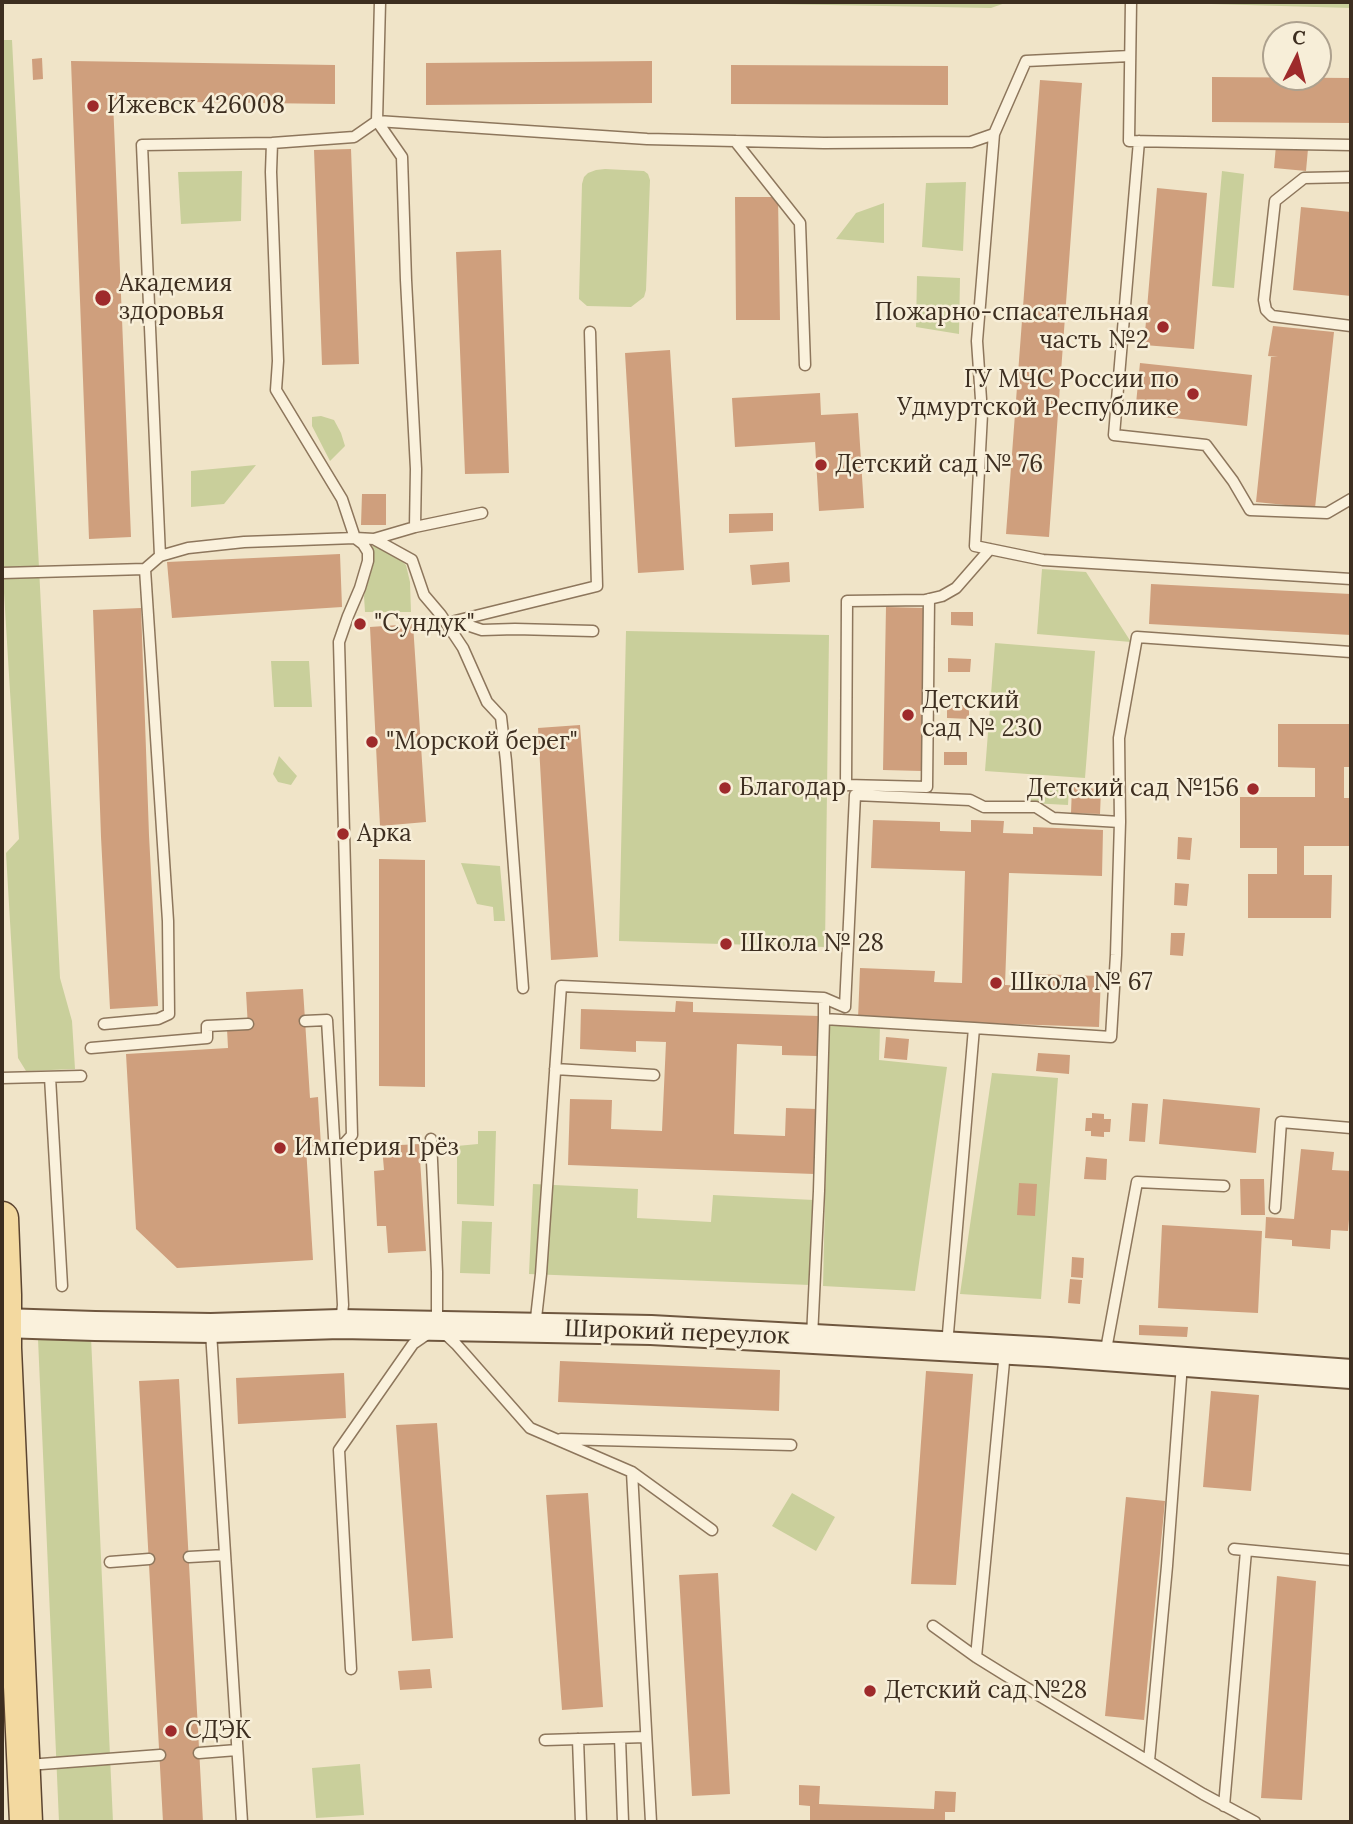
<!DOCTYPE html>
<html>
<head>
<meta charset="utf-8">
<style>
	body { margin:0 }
	#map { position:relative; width:1353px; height:1824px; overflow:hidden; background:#f0e4c8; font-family:Lora,serif }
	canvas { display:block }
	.frame { position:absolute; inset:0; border:4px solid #3d2e20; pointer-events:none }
	.north { position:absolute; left:1262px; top:21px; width:70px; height:70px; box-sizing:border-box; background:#f7eed8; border:2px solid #ada18e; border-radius:50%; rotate:6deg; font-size:19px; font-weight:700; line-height:28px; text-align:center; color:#3d2e20 }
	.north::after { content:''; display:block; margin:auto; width:24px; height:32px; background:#9e2a2b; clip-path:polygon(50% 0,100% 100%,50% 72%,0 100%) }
</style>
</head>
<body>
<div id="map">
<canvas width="1353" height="1824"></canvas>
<div class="frame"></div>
<div class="north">С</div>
</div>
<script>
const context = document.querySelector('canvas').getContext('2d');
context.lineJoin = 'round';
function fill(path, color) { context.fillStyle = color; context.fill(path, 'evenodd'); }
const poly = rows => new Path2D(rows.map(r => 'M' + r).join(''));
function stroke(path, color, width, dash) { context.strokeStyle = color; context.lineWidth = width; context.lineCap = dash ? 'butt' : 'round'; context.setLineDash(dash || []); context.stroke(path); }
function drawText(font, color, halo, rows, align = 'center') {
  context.font = font + ' Lora,serif'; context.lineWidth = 5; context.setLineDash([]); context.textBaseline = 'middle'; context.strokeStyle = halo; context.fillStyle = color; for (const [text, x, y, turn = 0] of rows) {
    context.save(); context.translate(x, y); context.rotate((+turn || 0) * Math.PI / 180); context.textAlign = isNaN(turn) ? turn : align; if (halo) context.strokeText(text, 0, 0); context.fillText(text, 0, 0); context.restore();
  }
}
fill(poly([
	[665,2,1008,2,991,8],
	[1141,2,1351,2,1351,8],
	[2,40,12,40,60,978,72,1021,75,1069,26,1071,18,1058,6,853,19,839,2,560],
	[605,169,644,171,648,174,650,180,646,290,644,297,631,307,587,306,579,299,582,184,584,177,588,173,596,170],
	[242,171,241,221,181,224,178,172],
	[1222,171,1244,174,1234,288,1212,286],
	[966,182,963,251,922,247,926,183],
	[884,203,884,243,836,239,856,213],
	[917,276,960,278,959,334,916,327],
	[321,416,334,420,341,433,345,446,330,461,312,426,312,417],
	[256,465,224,504,191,507,191,471],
	[370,546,378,546,398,558,406,565,410,582,411,612,365,612,364,596,374,562,374,552],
	[1042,569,1086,572,1131,642,1037,634],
	[626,631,829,635,825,947,619,941],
	[995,643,1095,651,1085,778,985,771],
	[271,661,309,661,312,707,274,707],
	[279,756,297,776,291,785,278,782,273,774],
	[1032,784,1069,786,1068,805,1030,803],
	[461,863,500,866,505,921,494,921,493,907,477,904],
	[829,1024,880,1026,879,1060,947,1067,915,1291,823,1286],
	[992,1073,1058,1078,1041,1299,960,1294],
	[478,1131,496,1131,494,1206,457,1204,457,1146,478,1144],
	[533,1184,638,1189,637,1218,711,1222,713,1195,814,1200,810,1285,529,1274],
	[462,1221,492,1222,490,1274,460,1273],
	[91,1337,113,1822,59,1822,38,1339],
	[792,1493,835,1517,816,1551,772,1526],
	[360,1764,364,1815,316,1818,312,1768]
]), '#c9cf9b');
fill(poly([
	[42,58,43,79,33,80,32,59],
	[71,61,335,65,335,104,113,101,131,537,89,539],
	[652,61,652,103,426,105,426,63],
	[731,65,948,66,948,105,731,104],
	[1212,77,1351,78,1351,123,1212,122],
	[1040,80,1082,83,1049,537,1006,534],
	[1276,145,1308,149,1306,171,1274,168],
	[351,149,359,364,322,365,314,150],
	[1157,188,1207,193,1194,349,1144,345],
	[735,197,778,197,780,320,736,320],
	[1301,207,1351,212,1351,296,1293,290],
	[501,250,509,473,465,474,456,252],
	[1273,326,1334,332,1315,508,1256,502,1271,357,1278,357,1268,356],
	[670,350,684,570,638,573,625,353],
	[1140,363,1252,375,1247,426,1135,414],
	[820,393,821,415,858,413,864,508,819,511,815,442,735,447,732,398],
	[362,494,386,494,386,525,361,525],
	[773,513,773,531,729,533,729,514],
	[340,554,342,607,172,618,167,562],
	[789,562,790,582,752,585,750,565],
	[1151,584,1351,594,1351,635,1149,624],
	[886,607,925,608,922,771,883,770],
	[141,608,149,835,158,1006,110,1009,101,837,93,610],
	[951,612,973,612,973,626,951,625],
	[413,624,426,822,380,826,370,627],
	[948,658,971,659,970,672,948,672],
	[947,705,969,705,969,719,947,718],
	[1278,724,1351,724,1351,767,1344,767,1344,798,1351,798,1351,846,1304,846,1304,875,1332,875,1331,918,1248,918,1248,874,1277,874,1277,848,1240,848,1240,797,1315,797,1315,768,1278,767],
	[580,725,598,957,551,960,538,728],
	[944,752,967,752,967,765,944,765],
	[1072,787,1101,789,1100,814,1071,813],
	[873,820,940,822,940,831,971,832,971,820,1004,821,1003,833,1033,834,1033,827,1103,830,1102,876,1009,873,1005,985,1031,986,1032,974,1101,976,1099,1027,858,1019,860,968,935,971,934,982,962,983,965,871,871,868],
	[1178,837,1192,838,1190,860,1177,859],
	[379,859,425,860,425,1087,379,1086],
	[1175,883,1189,884,1187,906,1174,905],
	[1171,933,1185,933,1183,956,1170,955],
	[303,989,310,1098,318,1097,321,1146,306,1147,313,1260,177,1268,136,1229,126,1054,228,1048,227,1029,248,1028,246,992],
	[676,1001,693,1002,693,1012,819,1016,817,1056,782,1055,782,1046,737,1044,734,1134,785,1136,786,1108,817,1109,814,1174,568,1165,570,1099,612,1100,611,1129,662,1131,666,1042,636,1041,636,1052,580,1049,581,1009,675,1012],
	[886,1037,909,1039,907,1060,884,1058],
	[1038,1053,1070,1055,1069,1074,1036,1071],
	[1163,1099,1260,1108,1256,1153,1159,1144],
	[1132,1103,1148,1104,1145,1142,1129,1141],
	[1092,1113,1104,1114,1104,1119,1111,1119,1110,1132,1104,1132,1104,1137,1091,1136,1091,1131,1085,1131,1086,1118,1092,1118],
	[419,1144,426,1251,388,1253,386,1226,377,1226,374,1171,384,1170,382,1146],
	[1301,1149,1334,1152,1332,1170,1351,1171,1351,1196,1348,1231,1331,1230,1330,1249,1292,1246,1292,1240,1265,1238,1266,1217,1294,1219],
	[1086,1157,1107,1159,1106,1180,1084,1179],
	[1240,1179,1264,1179,1265,1215,1241,1215],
	[1019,1183,1037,1184,1035,1216,1017,1215],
	[1162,1225,1262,1231,1258,1313,1158,1308],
	[1072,1257,1084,1258,1083,1278,1071,1277],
	[1070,1279,1082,1280,1080,1304,1068,1303],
	[1139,1325,1188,1327,1187,1337,1139,1335],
	[560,1361,780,1370,779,1411,558,1402],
	[926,1371,973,1374,956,1585,911,1584],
	[344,1373,346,1418,238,1424,236,1378],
	[179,1379,203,1822,163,1822,139,1381],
	[1211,1391,1259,1395,1251,1491,1203,1487],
	[437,1423,453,1638,412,1641,396,1425],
	[588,1493,603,1707,562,1710,546,1495],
	[1126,1497,1165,1501,1144,1720,1105,1716],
	[718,1573,730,1794,692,1796,679,1575],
	[1277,1576,1316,1581,1302,1800,1261,1798],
	[430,1669,432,1688,400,1690,398,1671],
	[799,1785,820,1786,819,1804,934,1809,935,1791,956,1792,955,1812,945,1812,945,1822,810,1822,810,1806,799,1805]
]), '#cf9f7d');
const lane = poly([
	[1131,2,1129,141,1351,145],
	[994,134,977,341,982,414,975,546,1043,560,1351,579],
	[735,141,800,223,805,365],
	[1139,141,1114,435,1206,445,1233,481,1250,510,1327,513,1351,499],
	[272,143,271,172,278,361,276,390,342,499,355,538,363,544,368,552,368,561,360,588,348,616,339,642,352,1135,335,1154,343,1305,341,1322],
	[1351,177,1304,178,1275,201,1264,300,1266,310,1272,316,1351,326],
	[415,527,482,513],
	[374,539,415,527,416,469,406,280,402,157,377,121,380,2],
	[160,556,188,548,244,542,355,538,374,539,412,560,424,595,441,615,463,648,487,702,501,717,506,761,523,988],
	[2,573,145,569,160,556,142,145,272,143,354,137,377,121,647,139,824,143,971,142,994,134,1026,61,1130,56],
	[929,599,927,787,846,785,847,601,925,600,942,596,956,588,990,549],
	[455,621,597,586,590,332],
	[455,621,482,630,515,629,593,631],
	[824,998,845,1007,855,795,970,800,984,807,1036,807,1053,818,1120,822],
	[305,1021,327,1020,335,1154],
	[104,1024,158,1019,169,1014,168,921,145,569],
	[974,1028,1111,1037,1116,955,1120,822,1119,738,1137,637,1351,652],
	[91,1048,207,1038,207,1026,248,1024],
	[555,1069,654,1075],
	[50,1077,62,1286],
	[2,1078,81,1076],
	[431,1139,437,1272,437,1326,456,1344,530,1428,632,1472,712,1530],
	[1275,1208,1281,1122,1351,1128],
	[535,1327,541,1274,561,986,824,998,824,1019,974,1028,947,1345],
	[211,1332,242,1822],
	[812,1337,819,1191,824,1019],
	[1105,1355,1137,1182,1224,1186],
	[561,1439,791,1445],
	[632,1472,651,1822],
	[1234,1549,1351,1560],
	[189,1557,225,1555],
	[110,1562,149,1559],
	[933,1626,976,1657,1005,1675,1203,1794,1255,1822],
	[976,1657,1005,1351],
	[351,1669,339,1450,413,1344,429,1333],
	[620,1738,623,1822],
	[578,1739,581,1822],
	[545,1740,646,1737],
	[199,1753,237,1750],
	[1149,1761,1167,1566,1182,1364],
	[28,1765,160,1755],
	[1224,1806,1246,1551]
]);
const secondary = poly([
	[2,1323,95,1326,211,1328,340,1324,651,1330,1049,1352,1351,1374]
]);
const primary = poly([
	[2,1218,5,1295,5,1348,26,1822]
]);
stroke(lane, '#8d765c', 13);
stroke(secondary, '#6f573f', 32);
stroke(primary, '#5b4430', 35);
stroke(lane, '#faf1dc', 10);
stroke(secondary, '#faf1dc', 28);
stroke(primary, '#f3d9a0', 32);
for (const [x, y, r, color] of [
	[93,106,7,"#9e2a2b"],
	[103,298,9,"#9e2a2b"],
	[1163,327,7,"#9e2a2b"],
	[1193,394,7,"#9e2a2b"],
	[821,465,7,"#9e2a2b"],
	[360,624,7,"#9e2a2b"],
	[908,715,7,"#9e2a2b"],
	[372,742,7,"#9e2a2b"],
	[725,788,7,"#9e2a2b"],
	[1253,789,7,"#9e2a2b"],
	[343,834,7,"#9e2a2b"],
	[726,944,7,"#9e2a2b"],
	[996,983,7,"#9e2a2b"],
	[280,1148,7,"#9e2a2b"],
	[870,1691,7,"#9e2a2b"],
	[171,1731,7,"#9e2a2b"]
]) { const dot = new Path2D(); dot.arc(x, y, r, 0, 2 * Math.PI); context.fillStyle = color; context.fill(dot); stroke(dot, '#f7eed8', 2.5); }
drawText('24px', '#3d2e20', '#f7eed8', [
	["Ижевск 426008",107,106],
	["Академия",119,284],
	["здоровья",119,312],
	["Пожарно-спасательная",1149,313,"right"],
	["часть №2",1149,341,"right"],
	["ГУ МЧС России по",1179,380,"right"],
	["Удмуртской Республике",1179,408,"right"],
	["Детский сад № 76",835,465],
	["\"Сундук\"",374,624],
	["Детский",922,701],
	["сад № 230",922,729],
	["\"Морской берег\"",386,742],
	["Благодар",739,788],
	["Детский сад №156",1239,789,"right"],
	["Арка",357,834],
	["Школа № 28",740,944],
	["Школа № 67",1010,983],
	["Империя Грёз",294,1148],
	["Детский сад №28",884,1691],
	["СДЭК",185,1731]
], 'left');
drawText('24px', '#3d2e20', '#f7eed8', [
	["Широкий переулок",677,1333,2]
]);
</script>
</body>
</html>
